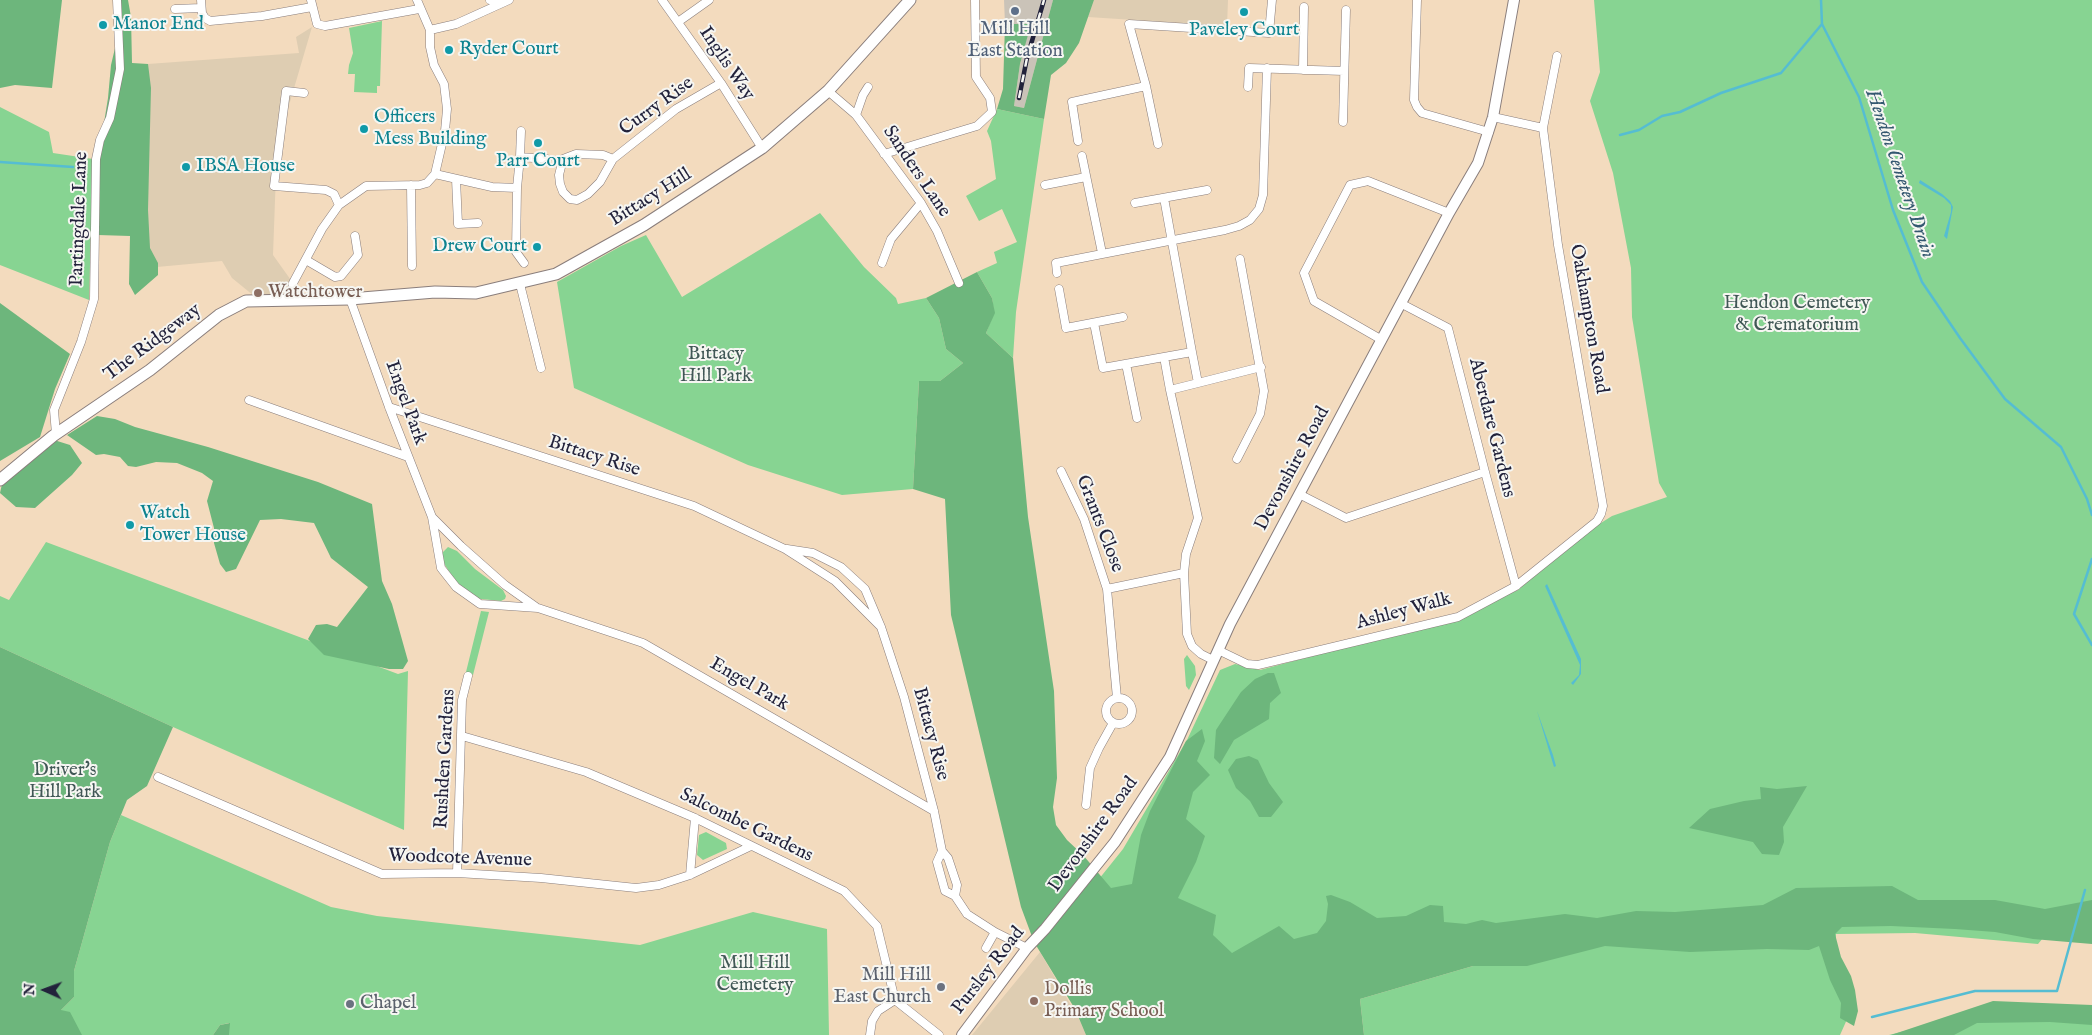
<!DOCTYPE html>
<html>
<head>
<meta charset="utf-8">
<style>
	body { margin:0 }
	#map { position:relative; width:2092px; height:1035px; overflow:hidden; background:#f3dbbe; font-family:"IM FELL English",serif }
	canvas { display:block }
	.north { position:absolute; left:20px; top:965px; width:50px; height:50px; -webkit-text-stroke:4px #f6f6f2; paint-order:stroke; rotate:272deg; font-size:14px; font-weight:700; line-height:20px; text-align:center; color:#22223b }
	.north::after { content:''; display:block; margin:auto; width:18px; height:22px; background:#22223b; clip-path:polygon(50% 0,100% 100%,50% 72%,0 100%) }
</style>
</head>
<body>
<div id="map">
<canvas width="2092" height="1035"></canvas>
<div class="north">N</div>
</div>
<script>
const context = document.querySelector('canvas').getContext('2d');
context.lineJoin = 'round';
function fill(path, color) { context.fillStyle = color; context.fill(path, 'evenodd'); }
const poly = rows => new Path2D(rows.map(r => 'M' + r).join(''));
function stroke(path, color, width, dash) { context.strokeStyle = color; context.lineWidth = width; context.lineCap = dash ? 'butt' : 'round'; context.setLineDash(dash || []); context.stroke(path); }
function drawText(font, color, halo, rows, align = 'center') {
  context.font = font + ' "IM FELL English",serif'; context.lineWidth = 4; context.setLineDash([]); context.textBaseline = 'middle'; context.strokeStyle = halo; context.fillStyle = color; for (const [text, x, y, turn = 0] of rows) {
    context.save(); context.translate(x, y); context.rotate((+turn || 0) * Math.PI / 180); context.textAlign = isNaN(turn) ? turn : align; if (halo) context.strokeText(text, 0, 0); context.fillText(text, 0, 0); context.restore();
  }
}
fill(poly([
	[1094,0,1228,0,1227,26,1088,17],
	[312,27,277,146,273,255,293,283,291,299,259,300,232,278,222,261,146,268,148,64,299,53,296,37],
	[1040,952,1079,1019,1086,1035,972,1035]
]), '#decdb2');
fill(poly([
	[1004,0,1053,0,1024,108,1014,106,1020,64,1030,25,1005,24]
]), '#cac3b8');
fill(poly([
	[1594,0,2092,0,2092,926,2048,932,2038,944,1915,933,1836,934,1835,957,1853,1006,1840,1035,1364,1035,1360,999,1473,966,1468,935,1221,959,1109,897,1095,884,1123,849,1187,740,1220,670,1235,664,1260,670,1458,617,1518,590,1585,533,1612,516,1667,497,1659,483,1632,317,1631,268,1613,173,1590,101,1600,72],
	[382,21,380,86,377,86,377,93,354,92,355,74,348,74,349,65,353,53,349,28],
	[0,107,49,132,53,153,93,159,89,300,0,265],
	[997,109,1044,119,1016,312,1013,358,986,333,994,313,992,298,977,272,997,263,994,252,1017,242,1002,209,979,221,966,196,996,179,991,141,987,131],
	[820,213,864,267,896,298,898,304,926,298,939,318,946,349,963,363,940,381,919,381,913,489,842,495,748,465,574,388,557,282,621,246,646,235,682,297],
	[46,542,398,674,408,671,404,830,173,727,0,647,0,596,9,600],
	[448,547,457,551,475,569,503,590,506,596,505,599,501,601,481,599,474,597,458,585,443,562,443,552],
	[481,611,489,612,473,675,466,672],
	[1187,655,1195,666,1196,675,1189,690,1186,686,1184,659],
	[121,815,331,907,377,916,640,945,753,912,827,929,829,1035,229,1035,229,1023,220,1025,213,1035,63,1035,58,1013,74,997,74,971,110,842],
	[706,832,726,843,727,849,703,860,697,855,699,835],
	[2092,1014,2092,1035,1889,1035,1953,1019]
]), '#87d492');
fill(poly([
	[0,0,62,0,52,88,15,85,0,88],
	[120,0,128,0,131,17,132,63,148,64,151,88,148,210,150,248,158,263,158,275,135,295,129,284,130,236,98,235,98,160,108,98,111,65,116,44],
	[1053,0,1094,0,1079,43,1066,63,1051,75,1044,119,997,109,1003,89,1005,24,1031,24,1020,64,1014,106,1024,108],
	[977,272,992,298,995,313,986,333,1013,358,1028,517,1054,691,1057,778,1053,807,1056,825,1067,840,1083,855,1111,888,1132,884,1141,835,1150,811,1186,741,1202,729,1205,741,1197,761,1210,775,1193,792,1186,819,1205,836,1196,862,1178,898,1216,915,1213,935,1232,953,1279,926,1294,939,1317,933,1326,921,1328,904,1326,896,1331,895,1350,902,1377,918,1406,916,1430,905,1443,906,1444,922,1466,924,1482,920,1496,923,1565,914,1597,918,1636,911,1675,912,1763,905,1796,888,1892,886,1918,900,1995,900,2045,909,2092,900,2092,944,2033,939,1995,932,1955,929,1891,926,1842,927,1835,934,1841,957,1851,976,1855,990,1858,1011,1854,1026,1840,1018,1841,1003,1830,980,1819,946,1809,950,1767,949,1690,952,1605,946,1527,966,1473,966,1360,999,1364,1035,1086,1035,1075,1009,1034,942,1021,907,951,615,945,499,913,489,919,381,940,381,963,363,946,349,939,318,926,298],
	[0,303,70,354,55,389,40,437,0,461],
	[97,416,115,419,135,427,208,447,318,482,372,504,382,581,392,604,408,661,403,669,389,669,324,655,308,639,316,625,327,624,337,627,368,587,331,558,314,523,281,519,260,520,236,569,226,572,220,564,214,543,214,528,207,501,213,481,202,473,177,463,156,462,136,467,128,466,120,457,104,454,96,455,67,435],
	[54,440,70,445,82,463,72,475,35,508,16,507,0,493,2,484],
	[0,647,173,727,147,786,127,800,110,842,74,971,74,997,61,1010,70,1012,82,1035,0,1035],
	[1268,673,1274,673,1281,693,1270,703,1269,719,1234,740,1220,764,1214,758,1216,730,1241,692,1255,679],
	[1249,756,1258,760,1269,783,1283,802,1271,817,1259,817,1250,801,1236,788,1228,770,1236,759],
	[1807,786,1783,827,1784,842,1779,855,1762,854,1753,842,1689,828,1710,809,1744,801,1761,799,1760,787,1777,789],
	[1993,1001,2092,1005,2092,1025,2050,1022,1977,1023,1954,1035,1891,1035],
	[230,1023,229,1035,213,1035,220,1025]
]), '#6db67c');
fill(poly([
	[1920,180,1942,194,1950,201,1953,207,1947,239,1944,236,1951,212,1951,205,1944,198,1919,183],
	[1547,584,1581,659,1581,674,1573,685,1571,683,1579,675,1580,665,1545,586],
	[1537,711,1553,755,1556,766,1554,767]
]), '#55bdd2');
stroke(poly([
	[1821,0,1822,24,1859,97,1893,210,1922,282,1960,338,2005,399,2061,447,2087,499,2092,515],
	[1620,135,1639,130,1662,116,1680,112,1721,93,1781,73,1822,24],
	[0,162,73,167],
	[2092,559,2074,614,2092,645],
	[1872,1017,1975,991,2057,991,2085,890]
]), '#55bdd2', 2.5);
const minor = poly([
	[201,0,202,13,205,18,210,21,262,16,312,7],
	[311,0,317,24,325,26,419,9],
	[417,0,430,30,430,47,434,65,444,84,447,109,445,131,435,174],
	[490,0,502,3],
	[662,0,721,83,762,148],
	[1417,0,1414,100,1417,107,1422,113,1489,132],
	[175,9,201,8],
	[678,22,709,0],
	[430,30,456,24,509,0],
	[1303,70,1304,7],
	[1248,87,1249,68,1344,71],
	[828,91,856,115,921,203,937,231,959,283],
	[304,93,286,91,274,186,326,190,334,194,339,205],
	[856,115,863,95,868,87],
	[1493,117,1543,128],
	[1343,122,1346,10],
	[521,131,520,157,547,159],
	[1078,141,1072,102,1146,86],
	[1158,144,1146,86,1129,24,1269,33,1272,0],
	[884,154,977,126,992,112,990,98,976,77,975,0],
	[1082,156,1102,253],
	[520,157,517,188,516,252,524,263],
	[613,159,603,155,576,154,563,159,559,175,560,184,563,192,570,199,577,200,588,194,600,182,613,159,676,109,721,83],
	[456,179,458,224,478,223],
	[411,185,412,266],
	[1045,185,1086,177],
	[1164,198,1192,352],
	[1135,203,1207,190],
	[306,260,335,277,341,276,358,255,355,236],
	[882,263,891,239,921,203],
	[1057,273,1056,263,1225,230,1239,226,1250,220,1259,209,1263,195,1267,68],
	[520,284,541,368],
	[1059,289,1066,328,1123,317],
	[291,299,293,283,322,229,339,205,366,186,420,185,427,183,435,174,492,187,517,188],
	[350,299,389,407,432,517,441,568,456,587,480,604,538,608,643,643,934,811],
	[1402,304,1448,328,1485,472,1516,586],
	[1094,323,1103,368,1164,357],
	[1382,340,1314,301,1304,273,1350,185,1368,181,1449,213],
	[1126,364,1137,418],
	[1198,383,1261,367],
	[1170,390,1198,383,1192,352,1164,357,1170,390,1198,518,1186,554,1184,573,1187,634,1192,646,1201,654,1213,660],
	[249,400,408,457],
	[389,407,694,506,785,549,835,581,881,627],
	[56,434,54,410,81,342,94,299,96,159,100,140,110,118,120,69,117,0],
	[1237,459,1260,414,1264,391,1240,259],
	[1061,471,1084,519,1107,589,1117,698],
	[1299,494,1346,518,1485,472],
	[432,517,461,546,505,585,536,607],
	[787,549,813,553,841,567,865,589,881,627,904,697,934,811,942,851,948,858,957,885,955,896],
	[1107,589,1184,573],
	[1218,650,1247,664,1258,665,1458,617,1516,586,1597,521,1601,514,1603,506,1558,245,1543,128,1557,56],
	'1106 711a13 13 0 1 1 26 0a13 13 0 1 1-26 0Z',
	[462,736,586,772,695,818,844,891,877,926,895,1000,939,1035],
	[158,777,382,874,457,873,541,878,636,888,659,885,690,875,751,846],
	[1086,805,1090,768,1099,748,1113,723],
	[942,851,937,862,945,891,955,896,967,914,995,932,1027,948],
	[457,873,462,700,468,676],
	[690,875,695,818],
	[986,948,995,932],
	[870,1035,872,1021,878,1011,895,1000]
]);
const tertiary = poly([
	[962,1035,1027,948,1045,929,1115,842,1170,757,1230,624,1449,213,1478,163,1493,117,1514,0]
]);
const secondary = poly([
	[0,480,53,436,150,370,219,315,246,301,350,299,435,292,476,293,556,274,644,225,762,148,828,91,910,0]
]);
stroke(minor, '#8a7e7c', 9);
stroke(tertiary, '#8a7e7c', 12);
stroke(secondary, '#8a7e7c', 13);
stroke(minor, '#fff', 8);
stroke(tertiary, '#fff', 10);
stroke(secondary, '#fff', 11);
const rail = poly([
	[1019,98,1027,58,1044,0]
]);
stroke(rail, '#22223b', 4.5);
stroke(rail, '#f6f6f2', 2.5, [8]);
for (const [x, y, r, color] of [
	[1015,11,5,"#5c6f8a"],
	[1244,12,5,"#0f9aa8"],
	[103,25,5,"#0f9aa8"],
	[449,50,5,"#0f9aa8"],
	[364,129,5,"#0f9aa8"],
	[538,143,5,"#0f9aa8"],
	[186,167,5,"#0f9aa8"],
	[537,247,5,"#0f9aa8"],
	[258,293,5,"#8d6e63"],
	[130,525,5,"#0f9aa8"],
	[941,987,5,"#6b7280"],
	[1034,1001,5,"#8d6e63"],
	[350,1004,5,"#6b7280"]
]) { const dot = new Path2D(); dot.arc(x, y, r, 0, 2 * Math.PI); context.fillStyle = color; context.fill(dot); stroke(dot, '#f6f6f2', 2); }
drawText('19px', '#0d838f', '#f6f6f2', [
	["Manor End",113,25],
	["Paveley Court",1244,31,"center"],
	["Ryder Court",459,50],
	["Officers",374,118],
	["Mess Building",374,140],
	["Parr Court",538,162,"center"],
	["IBSA House",196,167],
	["Drew Court",527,247,"right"],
	["Watch",140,514],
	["Tower House",140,536]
], 'left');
drawText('19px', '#4e5e75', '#f6f6f2', [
	["Mill Hill",1015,30],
	["East Station",1015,52]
]);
drawText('19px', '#22223b', '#f6f6f2', [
	["Inglis Way",726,64,56],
	["Curry Rise",657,107,-36],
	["Sanders Lane",916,172,56],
	["Bittacy Hill",651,198,-32],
	["Partingdale Lane",80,219,-88],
	["Oakhampton Road",1588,319,80],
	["The Ridgeway",153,343,-37],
	["Engel Park",405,403,70],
	["Aberdare Gardens",1491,428,76],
	["Bittacy Rise",594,457,18],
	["Devonshire Road",1293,469,-62],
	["Grants Close",1099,524,69],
	["Ashley Walk",1404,612,-15],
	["Engel Park",749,685,30],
	["Bittacy Rise",930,734,75],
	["Rushden Gardens",446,759,-87],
	["Salcombe Gardens",746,826,26],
	["Devonshire Road",1094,835,-54],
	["Woodcote Avenue",460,859,2],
	["Pursley Road",989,971,-52]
]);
drawText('19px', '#785e54', '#f6f6f2', [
	["Watchtower",268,293],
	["Dollis",1044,990],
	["Primary School",1044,1012]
], 'left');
drawText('19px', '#405755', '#f6f6f2', [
	["Hendon Cemetery",1797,304],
	["& Crematorium",1797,326],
	["Bittacy",716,355],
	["Hill Park",716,377],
	["Driver's",65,771],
	["Hill Park",65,793],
	["Mill Hill",755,964],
	["Cemetery",755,986]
]);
drawText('19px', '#5b616d', '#f6f6f2', [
	["Mill Hill",931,976],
	["East Church",931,998],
	["Chapel",360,1004,"left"]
], 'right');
drawText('italic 20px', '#345870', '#f6f6f2', [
	["Hendon Cemetery Drain",1899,174,71]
]);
</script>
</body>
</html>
